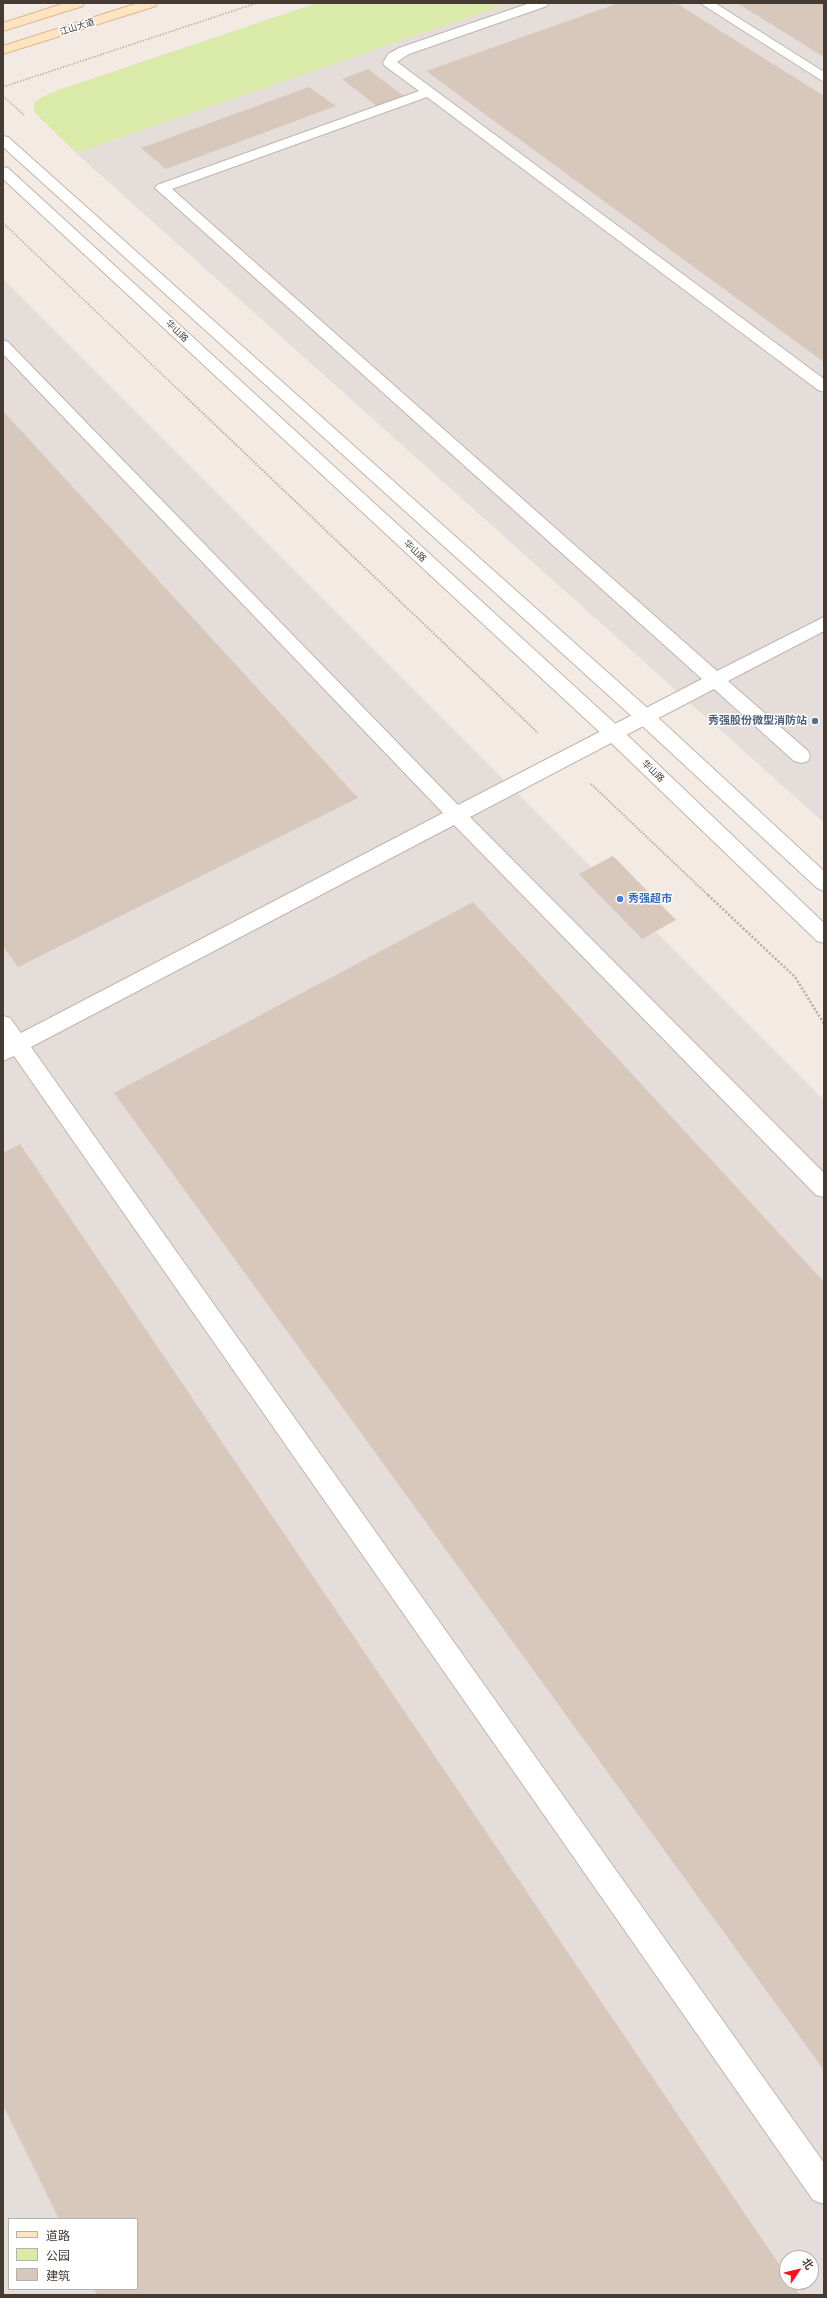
<!DOCTYPE html>
<html>
<head>
<meta charset="utf-8">
<style>
	body { margin:0 }
	#map { position:relative; width:827px; height:2298px; overflow:hidden; background:#f3ebe3; font-family:"Golos Text","Noto Sans SC",sans-serif }
	canvas { display:block }
	.frame { position:absolute; inset:0; border:4px solid #453b33; pointer-events:none }
	.legend { position:absolute; left:8px; top:2218px; width:130px; height:72px; box-sizing:border-box; background:#fff; border:1px solid #b5b1ad; margin:0; padding:5px 7px; list-style:none; font-size:12px; color:#453b33 }
	.legend li { display:flex; align-items:center; gap:8px; height:20px }
	.legend b { width:20px; border:1px solid #b5b1ad }
	.north { position:absolute; left:779px; top:2250px; width:40px; height:40px; box-sizing:border-box; background:#fff; border:1px solid #b5b1ad; border-radius:50%; rotate:55deg; font-size:11px; font-weight:700; line-height:16px; text-align:center; color:#453b33 }
	.north::after { content:''; display:block; margin:auto; width:14px; height:18px; background:#ff0e1b; clip-path:polygon(50% 0,100% 100%,50% 72%,0 100%) }
</style>
</head>
<body>
<div id="map">
<canvas width="827" height="2298"></canvas>
<div class="frame"></div>
<ul class="legend">
<li><b style="height:5px;background:#ffe4c1"></b>道路</li>
<li><b style="height:11px;background:#daeaa9"></b>公园</li>
<li><b style="height:11px;background:#d8c7bb"></b>建筑</li>
</ul>
<div class="north">北</div>
</div>
<script>
const context = document.querySelector('canvas').getContext('2d');
context.lineJoin = 'round';
function fill(path, color) { context.fillStyle = color; context.fill(path, 'evenodd'); }
const poly = rows => new Path2D(rows.map(r => 'M' + r).join(''));
function stroke(path, color, width, dash) { context.strokeStyle = color; context.lineWidth = width; context.lineCap = dash ? 'butt' : 'round'; context.setLineDash(dash || []); context.stroke(path); }
function drawText(font, color, halo, rows, align = 'center') {
  context.font = font + ' "Golos Text","Noto Sans SC",sans-serif'; context.lineWidth = 3; context.setLineDash([]); context.textBaseline = 'middle'; context.strokeStyle = halo; context.fillStyle = color; for (const [text, x, y, turn = 0] of rows) {
    context.save(); context.translate(x, y); context.rotate((+turn || 0) * Math.PI / 180); context.textAlign = isNaN(turn) ? turn : align; if (halo) context.strokeText(text, 0, 0); context.fillText(text, 0, 0); context.restore();
  }
}
fill(poly([
	[509,3,824,3,824,823,76,153],
	[3,279,824,1100,824,2295,3,2295],
	[9,2219,137,2219,137,2289,9,2289],
	[787,2258,811,2258,811,2282,787,2282]
]), '#e5ddd9');
fill(poly([
	[317,3,509,3,76,153,34,112,34,103,42,97,61,89]
]), '#daeaa9');
fill(poly([
	[619,3,676,3,824,96,824,362,426,71],
	[737,3,824,3,824,57],
	[368,69,405,97,378,107,342,79],
	[309,87,336,106,166,169,141,148],
	[3,411,358,798,18,967,3,946],
	[613,856,676,920,642,939,579,874],
	[473,902,824,1282,824,2070,114,1093],
	[20,1144,787,2276,787,2282,791,2282,800,2295,97,2295,94,2289,137,2289,137,2219,59,2219,3,2105,3,1153]
]), '#d8c7bb');
const service = poly([
	[530,3,548,3,547,6,409,54,397,62,824,379,824,392,818,390,427,97,172,189,717,671,824,617,824,631,728,681,808,751,810,756,808,761,801,763,794,761,714,689,470,817,824,1173,824,1197,816,1195,454,825,31,1047,824,2163,824,2204,813,2200,14,1056,3,1061,3,1016,10,1018,21,1033,443,813,3,354,3,340,8,342,458,805,702,679,155,188,157,185,419,91,385,66,383,63,388,54,399,48,530,3],
	[700,3,715,3,824,72,824,82,700,3]
]);
const tertiary = poly([
	[3,136,8,137,652,712,824,871,824,891,817,888,638,722,3,147,3,136],
	[3,167,8,168,620,728,824,923,824,943,817,941,606,738,3,179,3,167]
]);
const secondary = poly([
	[65,3,84,3,83,6,3,31,3,23,65,3],
	[138,3,157,3,156,6,3,54,3,46,138,3]
]);
stroke(service, '#c2b4a9', 2);
stroke(tertiary, '#c2b4a9', 2);
stroke(secondary, '#dab892', 2);
stroke(poly([
	[3,87,257,3],
	[3,96,24,115],
	[3,223,187,398]
]), '#c2a996', 1.5, [1.5, 1.5]);
stroke(poly([
	[186,397,538,733],
	[591,784,709,896]
]), '#c2a996', 2, [1.5, 1.5]);
stroke(poly([
	[708,895,795,977,824,1024]
]), '#c2a996', 2.5, [2, 2]);
fill(service, '#fff');
fill(tertiary, '#fff');
fill(secondary, '#ffe4c1');
for (const [x, y, r, color] of [
	[815,721,4,"#5c6f8a"],
	[620,899,4,"#3f7fe0"]
]) { const dot = new Path2D(); dot.arc(x, y, r, 0, 2 * Math.PI); context.fillStyle = color; context.fill(dot); stroke(dot, '#fff', 1.5); }
drawText('9px', '#453b33', '#fff', [
	["江山大道",77,27,-18],
	["华山路",177,331,43],
	["华山路",415,551,43],
	["华山路",653,771,44]
]);
drawText('bold 11px', '#4e5e75', '#fff', [
	["秀强股份微型消防站",807,721]
], 'right');
drawText('bold 11px', '#366cbe', '#fff', [
	["秀强超市",628,899]
], 'left');
</script>
</body>
</html>
